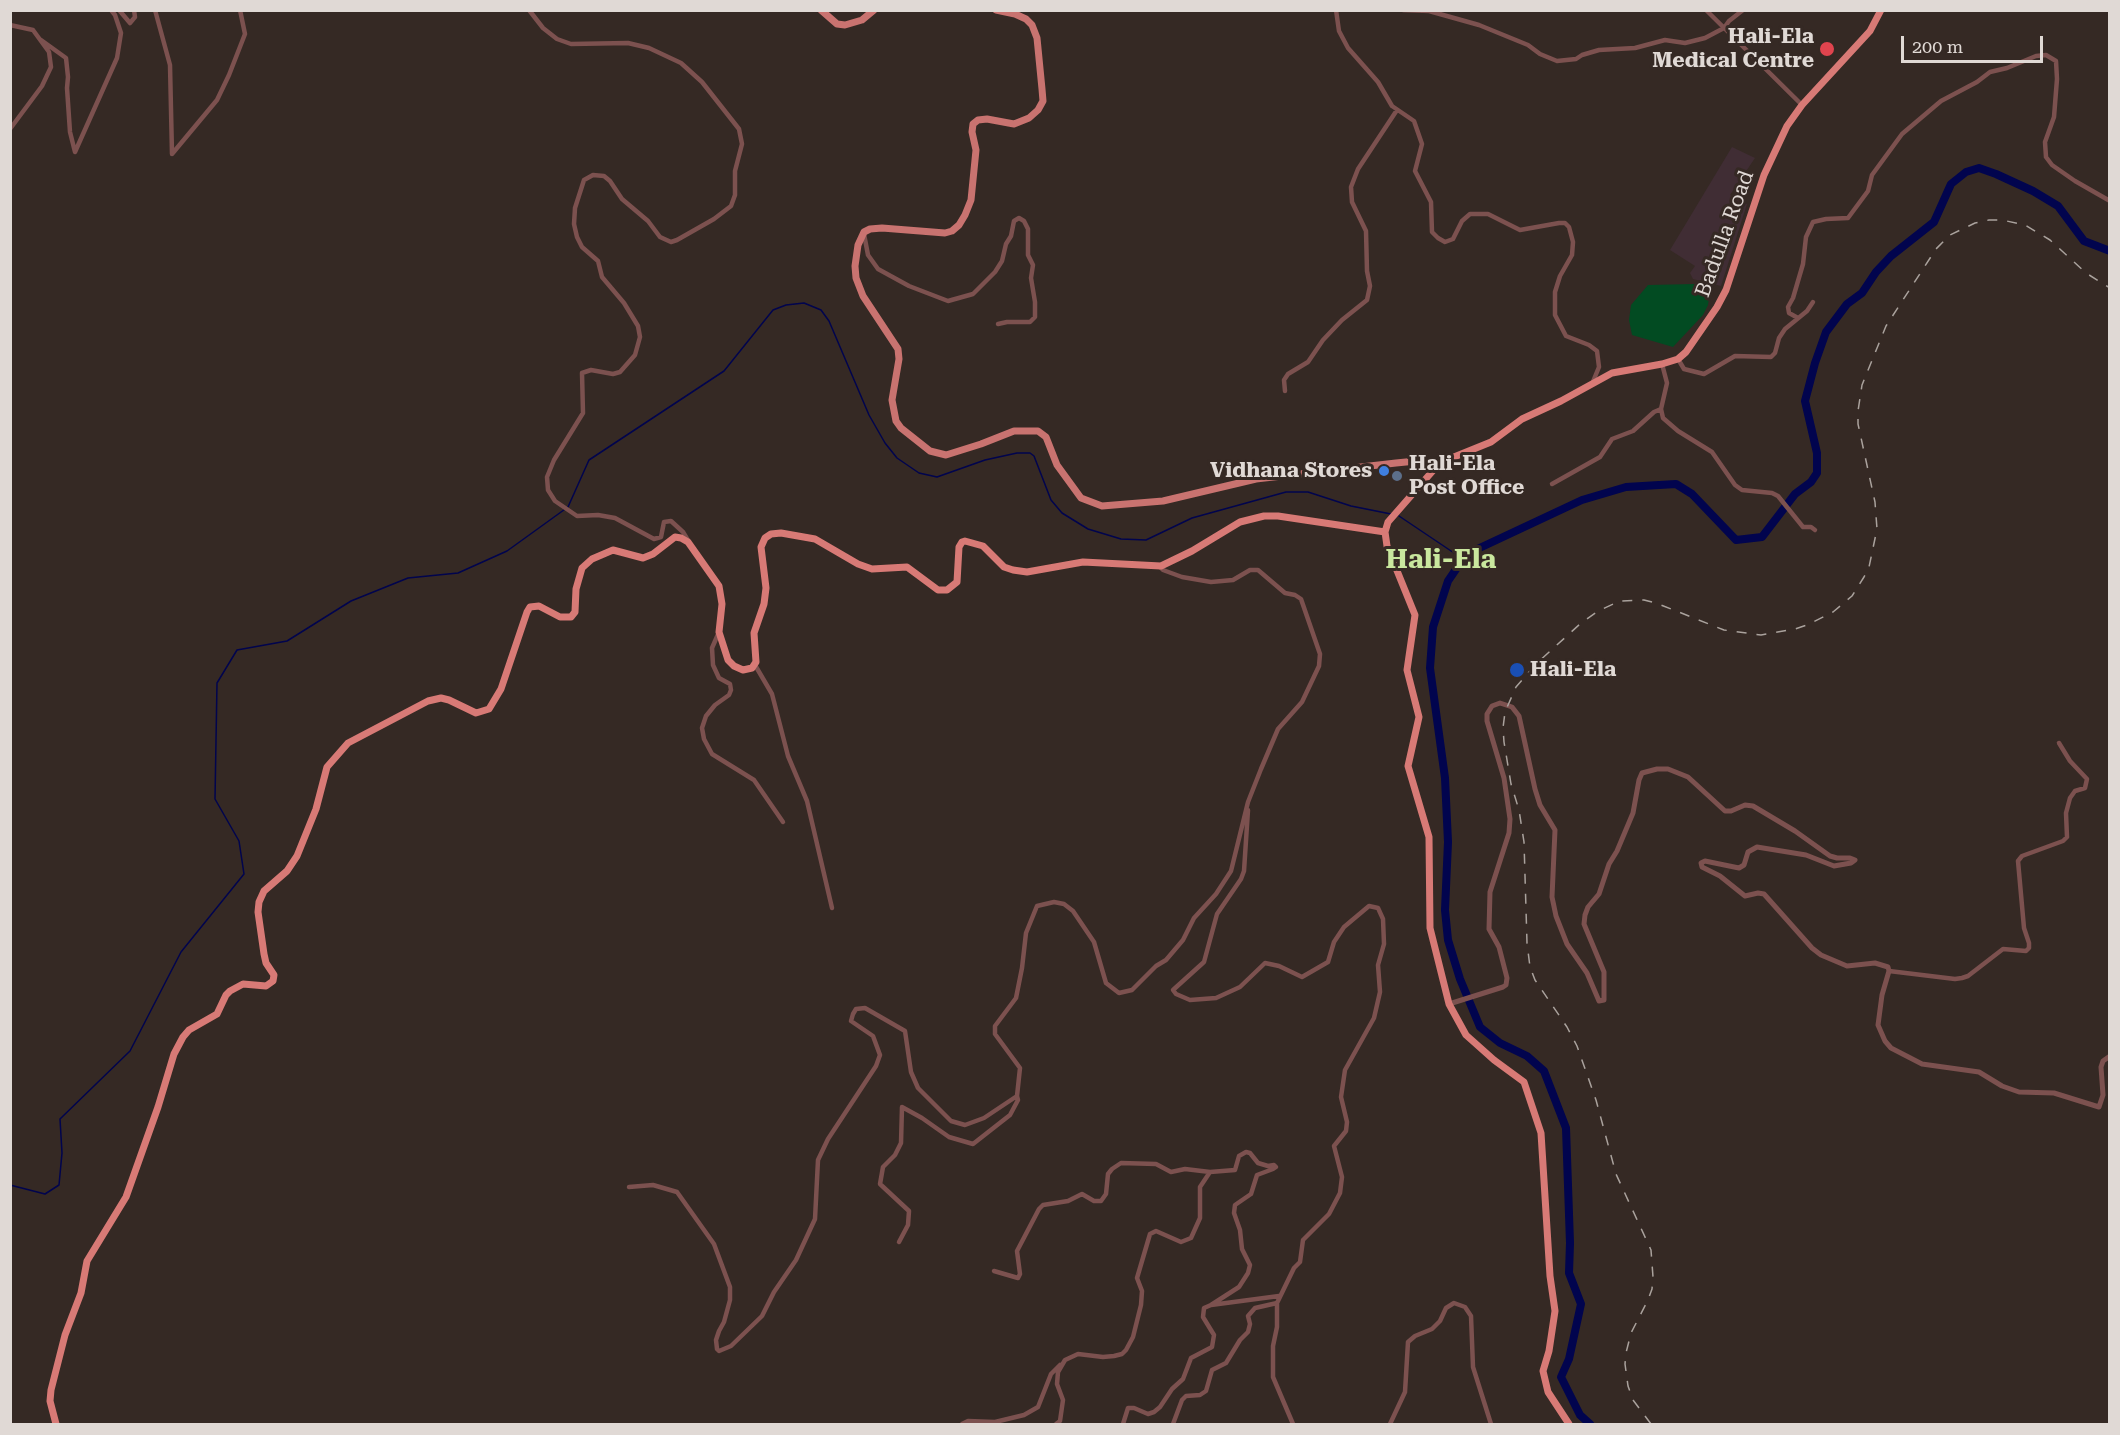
<!DOCTYPE html>
<html>
<head>
<meta charset="utf-8">
<style>
	body { margin:0 }
	#map { position:relative; width:2120px; height:1435px; overflow:hidden; background:#352924; font-family:"Roboto Serif",serif }
	canvas { display:block }
	.frame { position:absolute; inset:0; border:12px solid #e0d9d5; pointer-events:none }
	.scale { position:absolute; left:1901px; top:36px; width:142px; height:27px; box-sizing:border-box; border:3px solid #e0d9d5; border-top:0; padding-left:8px; font-size:18px; line-height:21px; white-space:nowrap; color:#e0d9d5; -webkit-text-stroke:4px #352924; paint-order:stroke }
</style>
</head>
<body>
<div id="map">
<canvas width="2120" height="1435"></canvas>
<div class="frame"></div>
<div class="scale">200 m</div>
</div>
<script>
const context = document.querySelector('canvas').getContext('2d');
context.lineJoin = 'round';
function fill(path, color) { context.fillStyle = color; context.fill(path, 'evenodd'); }
const poly = rows => new Path2D(rows.map(r => 'M' + r).join(''));
function stroke(path, color, width, dash) { context.strokeStyle = color; context.lineWidth = width; context.lineCap = dash ? 'butt' : 'round'; context.setLineDash(dash || []); context.stroke(path); }
function drawText(font, color, halo, rows, align = 'center') {
  context.font = font + ' "Roboto Serif",serif'; context.lineWidth = 6; context.setLineDash([]); context.textBaseline = 'middle'; context.strokeStyle = halo; context.fillStyle = color; for (const [text, x, y, turn = 0] of rows) {
    context.save(); context.translate(x, y); context.rotate((+turn || 0) * Math.PI / 180); context.textAlign = isNaN(turn) ? turn : align; if (halo) context.strokeText(text, 0, 0); context.fillText(text, 0, 0); context.restore();
  }
}
fill(poly([
	[1732,147,1755,158,1730,195,1747,204,1721,286,1693,279,1690,273,1695,266,1670,250]
]), '#402d34');
fill(poly([
	[1695,284,1704,287,1710,292,1708,305,1703,315,1673,347,1632,335,1629,320,1631,305,1648,285]
]), '#024b22');
stroke(poly([
	[1399,516,1463,559],
	[10,1185,45,1194,59,1185,62,1153,60,1119,130,1051,181,952,244,874,239,841,215,799,217,683,237,650,287,641,351,601,408,578,458,573,507,551,568,507,589,460,724,371,773,310,786,305,804,303,821,310,829,321,869,415,885,443,897,458,919,473,937,477,985,460,1017,453,1030,453,1034,456,1051,500,1062,513,1088,529,1121,539,1146,540,1192,518,1286,492,1308,492,1351,506,1391,514]
]), '#01044e', 1.5);
stroke(poly([
	[1590,1424,1580,1415,1561,1377,1569,1359,1581,1304,1569,1273,1570,1243,1566,1128,1544,1071,1527,1056,1500,1043,1480,1027,1460,979,1448,940,1445,910,1448,842,1445,778,1430,668,1433,627,1448,581,1463,559,1471,552,1582,500,1626,487,1676,484,1692,494,1736,540,1762,537,1795,494,1811,482,1817,473,1817,453,1805,401,1815,363,1826,332,1847,304,1862,293,1876,272,1891,256,1934,222,1951,184,1966,172,1979,168,1996,174,2033,191,2058,206,2084,241,2110,251]
]), '#01044e', 8);
stroke(poly([
	[119,10,130,23,135,17,134,10],
	[155,10,170,65,172,154,217,100,229,75,245,34,240,10],
	[529,10,543,28,557,39,571,44,628,43,649,48,681,63,702,82,739,129,742,144,735,171,735,195,731,206,714,219,677,240,671,242,660,237,648,221,622,199,610,181,604,176,593,175,584,180,575,208,574,224,577,237,582,247,598,261,602,277,624,303,638,326,640,337,635,355,620,372,613,374,591,370,582,373,583,413,554,460,547,477,548,490,555,501,577,516,598,515,615,518,654,539,661,537,664,522,671,521,683,532,689,542],
	[1336,10,1339,31,1348,48,1378,82,1392,106,1414,121,1422,144,1415,171,1431,202,1432,232,1438,238,1445,242,1453,239,1462,221,1470,214,1488,214,1520,230,1559,223,1565,223,1569,227,1573,242,1572,255,1560,276,1555,292,1555,315,1566,336,1589,345,1597,351,1599,367,1592,384],
	[1403,10,1429,11,1479,25,1528,45,1540,54,1557,61,1576,59,1582,55,1599,50,1635,48,1665,40,1685,43,1705,38,1724,28,1729,21,1743,10],
	[1706,10,1802,105],
	[10,25,33,30,49,52,51,67,42,86,10,129],
	[41,40,66,58,68,77,67,88,70,132,75,152,117,58,121,33,115,15,111,10],
	[864,234,868,255,878,269,909,286,948,301,973,294,995,272,1002,261,1006,244,1011,236,1014,221,1019,218,1024,221,1028,229,1028,255,1033,265,1031,278,1035,302,1035,317,1030,322,1007,322,998,324],
	[1798,318,1789,313,1788,307,1793,298,1803,264,1806,237,1813,222,1826,219,1848,218,1868,191,1872,175,1902,134,1941,101,1977,82,1990,72,2007,68,2036,56,2046,55,2056,61,2057,79,2054,117,2045,142,2046,157,2052,165,2075,181,2110,201],
	[1678,359,1684,369,1704,374,1735,356,1771,357,1775,353,1779,338,1785,329,1807,311,1813,302],
	[1662,364,1667,383,1661,409,1663,418,1678,431,1712,452,1735,485,1742,490,1772,493,1778,496,1803,527,1811,527,1815,530],
	[1285,391,1284,380,1288,374,1308,362,1323,340,1342,320,1367,300,1370,286,1367,271,1366,231,1352,202,1351,187,1358,169,1397,110],
	[1552,484,1600,457,1612,439,1633,431,1654,412,1661,409],
	[719,632,712,648,713,665,719,678,730,684,731,690,729,695,715,705,706,716,702,728,704,739,712,754,754,780,783,822],
	[755,665,772,694,788,756,807,801,832,908],
	[1248,810,1244,871,1241,879,1217,914,1204,962,1173,990,1176,994,1190,1000,1216,998,1240,987,1265,963,1279,966,1302,977,1328,962,1334,942,1344,927,1369,906,1378,908,1383,919,1384,944,1378,965,1380,992,1374,1018,1345,1070,1341,1097,1347,1122,1346,1131,1334,1146,1342,1177,1340,1193,1329,1214,1303,1240,1300,1262,1294,1268,1277,1303,1277,1327,1273,1346,1273,1377,1293,1424],
	[1889,971,1955,979,1962,978,1968,976,2003,949,2026,951,2029,948,2029,943,2024,928,2018,861,2022,856,2063,841,2067,837,2066,813,2070,798,2075,791,2085,788,2087,779,2070,761,2059,743],
	[629,1187,653,1185,677,1192,714,1244,730,1287,730,1300,724,1322,719,1331,716,1340,717,1349,719,1351,731,1346,762,1316,774,1292,796,1260,815,1219,818,1160,828,1139,876,1066,880,1055,873,1036,851,1021,853,1014,856,1009,865,1008,905,1031,911,1072,918,1088,951,1121,965,1125,984,1118,1017,1096,1020,1068,995,1034,995,1026,1016,998,1022,968,1026,933,1037,906,1054,902,1064,904,1073,911,1094,942,1106,983,1119,993,1132,990,1156,966,1166,960,1183,940,1194,918,1216,894,1231,871,1248,802,1261,769,1278,729,1302,702,1319,666,1320,654,1301,599,1295,595,1285,593,1258,570,1250,570,1233,580,1211,582,1182,577,1163,570,1159,566],
	[899,1242,908,1225,909,1211,880,1184,883,1167,895,1155,901,1143,902,1107,922,1118,949,1137,973,1144,1010,1115,1018,1100,1017,1096],
	[994,1271,1018,1278,1020,1274,1017,1251,1039,1209,1043,1205,1068,1201,1082,1194,1094,1201,1101,1201,1106,1194,1108,1174,1112,1169,1121,1163,1156,1164,1171,1172,1185,1169,1210,1172],
	[962,1424,968,1421,995,1422,1024,1415,1038,1407,1051,1374,1060,1365],
	[1056,1424,1060,1421,1063,1400,1057,1384,1058,1372,1065,1360,1078,1354,1103,1357,1114,1356,1122,1354,1126,1350,1133,1337,1141,1305,1142,1291,1137,1278,1150,1234,1156,1231,1181,1242,1191,1238,1200,1218,1200,1187,1210,1172,1235,1170,1239,1156,1246,1152,1250,1153,1258,1163,1268,1166,1274,1165,1276,1167,1273,1169,1257,1175,1251,1194,1235,1205,1234,1213,1240,1230,1242,1249,1250,1265,1248,1273,1239,1287,1211,1305],
	[1123,1424,1128,1408,1134,1408,1148,1414,1154,1412,1160,1407,1172,1389,1183,1379,1191,1358,1212,1347,1214,1335,1203,1317,1204,1308,1211,1305,1279,1296],
	[1173,1424,1182,1400,1186,1396,1200,1395,1206,1391,1212,1370,1226,1363,1240,1340,1248,1332,1250,1324,1248,1316,1255,1308,1277,1303],
	[1390,1424,1405,1392,1408,1342,1415,1336,1432,1329,1440,1321,1446,1308,1454,1303,1465,1307,1471,1316,1473,1367,1491,1424]
]), '#7c514f', 4.5);
stroke(poly([
	[1449,1004,1503,987,1506,985,1507,978,1499,947,1489,929,1490,892,1509,833,1510,819,1504,778,1487,721,1487,714,1492,706,1500,703,1512,707,1519,716,1535,789,1540,805,1555,830,1552,897,1556,916,1567,944,1587,973,1599,1001,1604,1000,1604,972,1584,924,1585,915,1588,907,1599,894,1609,864,1617,851,1633,813,1639,780,1642,773,1657,769,1668,769,1688,777,1725,811,1731,811,1745,805,1753,806,1795,831,1830,856,1837,858,1850,858,1855,860,1851,863,1834,866,1806,855,1757,847,1748,852,1744,865,1739,868,1705,861,1701,863,1702,867,1720,876,1745,896,1758,893,1764,894,1812,948,1821,955,1847,966,1875,963,1888,967,1889,971,1882,995,1878,1025,1885,1041,1891,1048,1922,1064,1979,1072,2002,1086,2019,1092,2054,1093,2099,1107,2103,1095,2101,1067,2103,1061,2110,1056]
]), '#7c514f', 5);
stroke(poly([
	[821,10,837,24,845,25,862,20,874,10],
	[996,10,1015,14,1026,19,1032,25,1037,38,1042,89,1043,101,1038,110,1029,118,1014,124,987,119,978,120,973,124,972,132,976,150,971,200,965,215,959,225,952,231,945,233,882,228,870,229,864,232,858,245,855,266,856,278,863,296,898,349,899,359,892,400,896,421,901,428,930,451,946,455,981,444,1014,431,1038,431,1046,437,1057,465,1081,498,1102,506,1163,501,1256,479,1396,463,1416,461,1437,466]
]), '#c97370', 7);
stroke(poly([
	[56,1424,50,1401,51,1390,65,1335,81,1293,87,1261,126,1197,158,1107,174,1054,183,1037,189,1030,217,1014,226,995,230,991,243,984,266,986,273,981,274,975,266,963,264,954,258,912,259,902,264,891,287,871,297,856,316,809,327,767,348,743,428,701,441,698,449,700,476,713,489,709,501,689,527,612,530,607,539,606,560,617,571,617,575,612,576,589,582,568,592,559,613,550,643,558,653,554,675,537,681,538,688,542,719,586,722,604,719,632,728,660,734,666,743,670,752,668,756,662,754,633,764,604,766,588,761,547,765,538,771,534,781,533,815,539,858,564,872,569,907,567,938,590,947,590,957,582,959,547,962,542,965,541,983,546,1004,567,1013,570,1027,572,1083,562,1161,566,1192,551,1240,522,1264,516,1278,516,1385,532],
	[1569,1424,1548,1392,1543,1371,1549,1351,1555,1311,1550,1276,1541,1133,1524,1082,1494,1060,1466,1035,1449,1004,1430,928,1429,837,1408,766,1419,717,1407,670,1415,615,1387,546,1385,532,1388,522,1437,466,1449,459,1491,442,1522,419,1561,401,1612,373,1662,364,1678,359,1686,352,1717,307,1726,290,1764,175,1787,126,1802,105,1870,31,1881,10]
]), '#d87a76', 7);
stroke(poly([
	[1651,1424,1633,1400,1628,1386,1625,1364,1626,1353,1631,1333,1648,1300,1652,1289,1653,1277,1651,1250,1616,1174,1596,1100,1577,1046,1567,1027,1535,980,1530,967,1527,943,1524,842,1519,810,1511,784,1504,742,1503,728,1505,712,1516,687,1536,664,1580,624,1598,611,1620,601,1644,600,1656,603,1724,630,1761,635,1795,629,1807,625,1833,612,1852,596,1864,577,1869,567,1877,529,1875,502,1858,424,1858,411,1862,385,1886,326,1936,249,1950,235,1975,223,1989,220,2002,220,2025,225,2050,240,2086,273,2110,288]
]), '#aaa29d', 1.5, [10, 10]);
for (const [x, y, r, color] of [
	[1827,49,8,"#e0444e"],
	[1384,471,6,"#3f7fe0"],
	[1397,476,6,"#5c6f8a"],
	[1517,670,8,"#1a4fb4"]
]) { const dot = new Path2D(); dot.arc(x, y, r, 0, 2 * Math.PI); context.fillStyle = color; context.fill(dot); stroke(dot, '#352924', 2); }
drawText('bold 21px', '#e0d9d5', '#352924', [
	["Hali-Ela",1814,37],
	["Medical Centre",1814,61],
	["Hali-Ela",1409,464,"left"],
	["Post Office",1409,488,"left"],
	["Vidhana Stores",1372,471],
	["Hali-Ela",1530,670,"left"]
], 'right');
drawText('21px', '#e0d9d5', '#352924', [
	["Badulla Road",1725,234,-70]
]);
drawText('bold 27px', '#c9e79e', '#352924', [
	["Hali-Ela",1441,560]
]);
</script>
</body>
</html>
